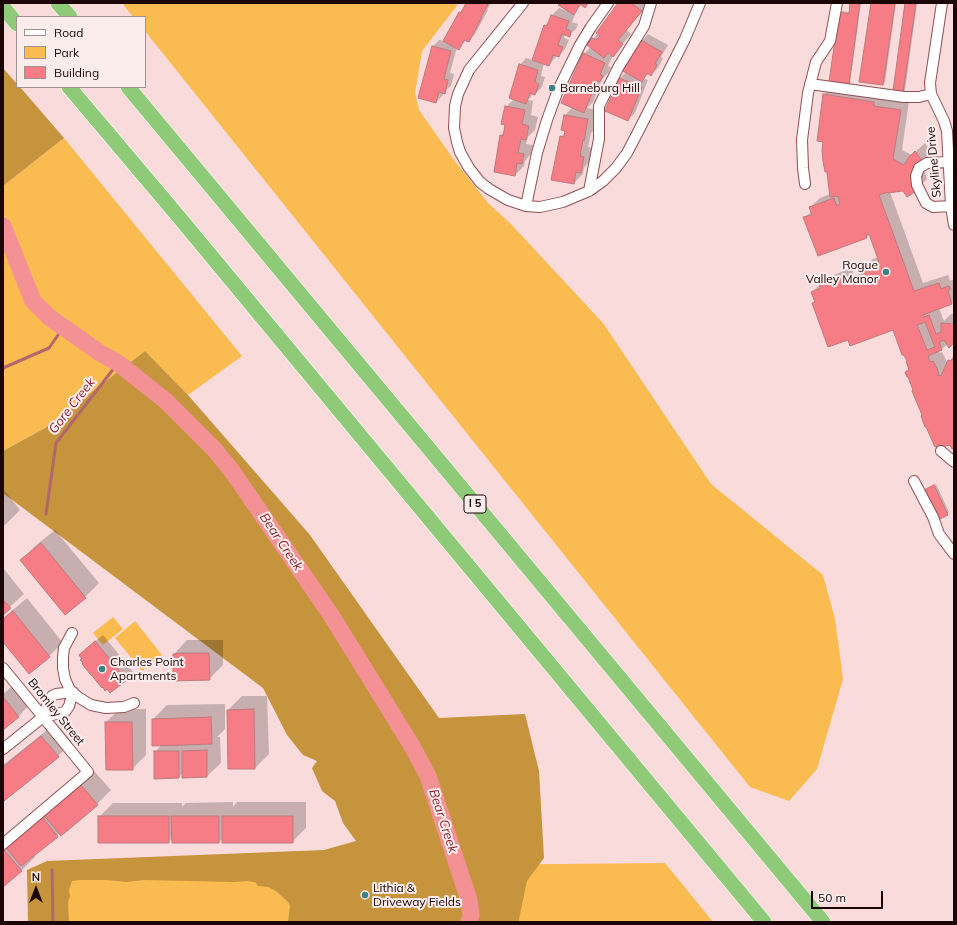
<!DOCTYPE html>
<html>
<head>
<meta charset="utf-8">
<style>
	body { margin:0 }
	#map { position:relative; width:957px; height:925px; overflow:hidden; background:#f9dbdc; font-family:Mulish,sans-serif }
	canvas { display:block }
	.frame { position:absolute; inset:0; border:4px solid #1b0506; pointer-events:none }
	.legend { position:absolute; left:16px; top:16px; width:130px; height:72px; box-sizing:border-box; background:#fceded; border:1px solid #a29091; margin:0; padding:5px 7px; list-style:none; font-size:12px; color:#1b0506 }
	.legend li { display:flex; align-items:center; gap:8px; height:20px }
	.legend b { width:20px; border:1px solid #a29091 }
	.north { position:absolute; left:16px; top:869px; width:40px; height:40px; -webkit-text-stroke:3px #fceded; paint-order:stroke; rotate:0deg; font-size:11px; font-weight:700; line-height:16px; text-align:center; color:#1b0506 }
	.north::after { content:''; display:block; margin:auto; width:14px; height:18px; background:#1b0506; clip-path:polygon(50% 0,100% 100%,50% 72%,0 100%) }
	.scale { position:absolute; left:811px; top:891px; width:72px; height:18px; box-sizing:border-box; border:2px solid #1b0506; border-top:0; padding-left:5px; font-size:12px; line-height:14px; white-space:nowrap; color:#1b0506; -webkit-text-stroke:3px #fceded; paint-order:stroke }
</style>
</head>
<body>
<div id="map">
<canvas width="957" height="925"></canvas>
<div class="frame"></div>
<ul class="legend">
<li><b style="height:5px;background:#fff"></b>Road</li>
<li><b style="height:11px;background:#fabb51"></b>Park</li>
<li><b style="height:11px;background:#f67d85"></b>Building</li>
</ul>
<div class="north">N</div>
<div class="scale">50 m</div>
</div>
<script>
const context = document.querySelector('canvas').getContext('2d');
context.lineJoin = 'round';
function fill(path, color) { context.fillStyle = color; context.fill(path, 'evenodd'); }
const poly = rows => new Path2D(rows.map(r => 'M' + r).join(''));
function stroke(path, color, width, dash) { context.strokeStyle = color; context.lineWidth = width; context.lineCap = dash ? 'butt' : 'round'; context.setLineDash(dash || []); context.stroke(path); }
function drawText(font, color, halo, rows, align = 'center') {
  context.font = font + ' Mulish,sans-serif'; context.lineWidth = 4; context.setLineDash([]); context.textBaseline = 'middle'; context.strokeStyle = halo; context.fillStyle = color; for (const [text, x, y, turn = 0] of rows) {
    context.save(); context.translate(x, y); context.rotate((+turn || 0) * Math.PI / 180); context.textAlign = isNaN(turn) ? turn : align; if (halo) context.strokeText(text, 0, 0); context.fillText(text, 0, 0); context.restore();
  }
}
fill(poly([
	[122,3,459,3,422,51,415,93,419,110,454,160,488,203,510,223,603,323,711,484,823,575,835,619,843,679,817,769,789,801,750,787,145,31,145,17,133,17],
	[64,138,242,356,188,395,145,351,45,428,3,451,3,186],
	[113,617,123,629,103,645,93,633],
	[135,621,162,655,142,671,115,638],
	[665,863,713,922,40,922,39,869]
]), '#fabb51');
fill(poly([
	[3,68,17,84,17,87,20,87,64,138,3,186],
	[145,351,188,395,310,535,439,718,525,714,539,771,544,858,527,881,519,919,519,922,288,922,290,906,288,902,276,891,268,887,258,886,255,882,253,882,247,881,234,882,144,880,126,882,107,880,80,880,72,881,69,890,70,896,68,902,69,922,28,922,27,870,47,861,324,850,356,841,343,823,335,801,322,791,312,768,317,761,303,755,287,735,263,688,3,493,3,451,45,428]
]), '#c7943e');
fill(poly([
	[468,3,491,3,487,10,488,10,475,34,468,41,466,40,459,48,457,47,450,73,454,74,451,86,443,92,443,95,436,102,432,47,439,40,444,41,460,12],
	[561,3,589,3,585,6,582,4,573,14,575,14,572,22,578,24,576,29,569,35,565,34,564,38,569,40,565,49,559,56,557,55,555,58,549,65,544,63,541,76,545,77,542,87,535,94,534,93,528,100,533,101,531,115,538,117,535,130,528,137,526,144,533,145,531,154,525,161,524,166,515,175,501,135,505,131,506,124,506,107,514,99,520,65,526,58,533,60,545,26,550,20,552,15,559,8,570,12],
	[619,3,649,3,627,30,631,34,613,55,608,66,611,67,609,72,602,79,593,102,587,108,597,110,593,131,591,133,588,147,592,148,589,162,584,168,583,174,574,183,561,137,567,130,565,115,573,107,584,54,591,47,588,45,598,33],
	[851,3,861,3,850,82,849,84,840,13,842,11,850,12],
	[872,3,896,3,885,82,883,84],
	[906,3,917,3,905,90,903,92],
	[648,34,668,45,661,57,663,58,658,68,651,74,649,73,644,79,648,80,635,113,628,119,607,110,620,78,626,72,642,41],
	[833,85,909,101,902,150,912,155,925,143,932,153,927,158,924,164,925,173,927,179,918,188,890,192,923,283,948,275,950,281,954,279,954,301,952,303,939,308,944,321,951,314,954,314,954,323,949,323,948,324,954,325,954,342,948,344,939,351,940,353,942,352,948,364,954,355,954,447,914,390,907,372,909,369,908,361,894,329,849,339,813,303,815,301,812,292,821,283,826,281,831,276,852,268,854,276,865,272,864,268,873,259,878,257,870,234,867,237,804,218,812,211,810,207,820,198,830,194,824,94],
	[936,484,949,512,947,514,926,490],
	[5,491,20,510,3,527,3,492],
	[55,530,99,583,85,597,22,560,35,546],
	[3,568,24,594,3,613],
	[27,598,63,643,49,656,3,640,3,618],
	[103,635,133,672,126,679,87,648],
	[187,640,223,640,223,665,209,679,174,654],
	[16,683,32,702,19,716,3,728,3,694],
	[242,696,267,696,269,754,255,768,228,710],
	[225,704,225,729,217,737,220,737,221,763,207,776,183,773,179,777,155,752,162,744,153,719,167,705],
	[120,709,146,709,146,755,132,769,106,722],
	[56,723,72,742,58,756,3,798,3,765],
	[94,771,111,790,97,804,61,834,60,833,33,855,35,857,21,871,3,885,3,850],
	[233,802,233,807,237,802,306,802,306,828,292,842,223,838,219,842,173,838,168,842,99,817,113,803,182,803,182,807,186,803]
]), '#0003');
stroke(poly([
	[3,368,49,348,63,328],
	[46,514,56,443,118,363],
	[52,870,53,922]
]), '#b2676a', 3);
stroke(poly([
	[3,226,33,301,49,317,100,353,118,363,166,401,214,449,232,471,331,615,412,746,428,776,469,900,471,915,469,922]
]), '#f39195', 17);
const building = poly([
	[466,3,484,3,488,5,481,17,482,17,469,42,464,40,459,50,443,41,459,12,461,13,466,3],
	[560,3,588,3,585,8,580,4,574,15,558,5,560,3],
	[618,3,631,3,642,11,618,40,623,44,613,57,608,53,604,58,587,45,592,38,596,40,600,36,596,33,618,3],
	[850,3,860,3,849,85,829,82,839,12,849,14,850,3],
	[871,3,895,3,883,85,859,82,871,3],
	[905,3,916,3,903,93,893,91,905,3],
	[551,15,569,21,566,29,571,31,570,37,562,34,558,45,563,47,559,57,553,55,549,66,532,60,544,25,547,26,551,15],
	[641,40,662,52,655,64,657,65,651,76,647,73,642,82,623,71,641,40],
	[432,46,451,51,444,79,448,80,445,94,439,92,436,103,418,98,432,46],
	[583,53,605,63,600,75,603,76,600,82,597,81,584,113,561,103,583,53],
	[519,64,538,70,535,82,539,84,535,95,530,93,526,104,509,98,519,64],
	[619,78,642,87,628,121,605,111,619,78],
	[823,94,874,102,874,106,901,110,893,159,904,165,909,157,915,151,924,163,919,189,907,197,903,191,888,193,888,192,879,195,914,291,939,283,941,289,948,286,950,287,950,290,948,291,952,304,923,315,924,317,929,315,936,334,941,332,941,323,954,324,954,343,949,348,944,340,939,342,942,350,928,356,930,362,933,361,937,368,939,374,937,375,941,376,948,360,951,361,952,359,954,359,954,448,952,449,950,445,940,447,939,445,935,447,926,427,925,427,921,416,922,415,912,391,913,390,908,377,907,377,905,372,909,370,906,361,907,361,904,355,902,355,893,330,850,346,848,340,828,347,812,303,815,302,811,292,821,288,820,285,843,277,845,284,866,276,863,268,879,262,869,234,866,235,867,238,818,256,803,217,812,215,809,207,834,198,837,206,840,204,838,196,830,197,827,173,827,172,825,172,823,161,822,150,823,142,817,141,823,94],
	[925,322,935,347,927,350,917,325,925,322],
	[505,106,525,110,522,124,529,126,526,140,521,139,518,153,524,154,522,164,517,163,515,176,494,172,500,135,503,136,505,125,501,124,505,106],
	[564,115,588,119,584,141,583,140,580,156,584,157,581,173,576,172,574,184,551,180,560,136,564,137,565,131,561,130,564,115],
	[934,485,948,515,938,520,924,490,934,485],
	[41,543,86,598,65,615,20,560,41,543],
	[3,600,11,608,3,615,3,600],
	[13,611,50,657,29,674,3,642,3,619,13,611],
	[95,641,127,680,110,693,107,689,105,691,103,687,102,688,93,677,93,676,91,675,82,664,83,663,80,660,82,659,79,655,95,641],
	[181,653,209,653,210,680,173,681,173,654,181,653],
	[3,697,19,717,3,730,3,697],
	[254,709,255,769,228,769,227,710,254,709],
	[211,717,212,744,152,746,152,719,211,717],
	[105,722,132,722,133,770,106,770,105,722],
	[41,736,59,757,4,801,3,800,3,767,41,736],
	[207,750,207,777,182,778,182,751,207,750],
	[154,751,179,751,179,778,154,779,154,751],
	[80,784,98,805,61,836,43,814,80,784],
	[41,815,58,837,21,866,3,844,41,815],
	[98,816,169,816,169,843,98,843,98,816],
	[171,816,219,816,219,843,172,843,171,816],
	[222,816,293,816,293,843,222,843,222,816],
	[4,850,22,871,3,887,3,851,4,850]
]);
fill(building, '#f67d85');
stroke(building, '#bc7a7c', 1);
const minor = poly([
	[523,3,469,70,458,94,455,106,454,128,457,142,460,152,469,168,480,182,489,189,508,200,526,206,540,207,563,202,589,191,603,181,616,168,627,153,638,132,685,39,700,3],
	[942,3,930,83,931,94,944,121,947,131,951,206,954,225],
	[810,84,904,97,919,97,931,94],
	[948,162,927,163,919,168,916,176,917,185,926,203,933,207,951,206],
	[805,184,803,168,802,140,808,93,816,62,830,41,837,3],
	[589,191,599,139,599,106,619,66,644,26,651,3],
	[526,206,537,153,547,120,558,90,580,45,591,27,608,3],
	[941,451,954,462],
	[914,481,933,517,939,534,954,554],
	[72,633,64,648,63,657,63,668,65,679,70,690,78,697,91,705,106,708,124,707,134,703],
	[3,668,88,772,3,844],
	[3,749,43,717,65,712,69,706,73,692,56,694,52,696,49,700,43,717]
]);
const highway = poly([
	[58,3,70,17],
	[3,7,17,24],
	[69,87,178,216,764,922],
	[128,87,823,922]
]);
stroke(minor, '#8e5053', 12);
stroke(highway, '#fff', 16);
stroke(minor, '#fff', 10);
stroke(highway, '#8fca78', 15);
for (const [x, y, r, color] of [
	[552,88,4,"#3a8384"],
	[886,272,4,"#3a8384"],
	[102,669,4,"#3a8384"],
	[365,895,4,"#3a8384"]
]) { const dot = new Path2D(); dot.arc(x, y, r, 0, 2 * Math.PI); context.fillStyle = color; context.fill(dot); stroke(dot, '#fceded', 1.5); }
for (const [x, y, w] of [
	[475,504,22]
]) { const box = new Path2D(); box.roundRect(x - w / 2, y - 9, w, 18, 3); context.fillStyle = '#fceded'; context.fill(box); stroke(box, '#1b0506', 1); }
drawText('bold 11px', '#1b0506', null, [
	["I 5",475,504]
]);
drawText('12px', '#1b0506', '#fceded', [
	["Barneburg Hill",560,88],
	["Rogue",878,265,"right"],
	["Valley Manor",878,279,"right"],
	["Charles Point",110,662],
	["Apartments",110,676],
	["Lithia &",373,888],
	["Driveway Fields",373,902]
], 'left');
drawText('12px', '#1b0506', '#fceded', [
	["Skyline Drive",934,162,-95],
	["Bromley Street",56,712,51]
]);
drawText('italic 13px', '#8a1e2f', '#fceded', [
	["Gore Creek",72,406,-52],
	["Bear Creek",281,542,56],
	["Bear Creek",443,821,72]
]);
</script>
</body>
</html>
